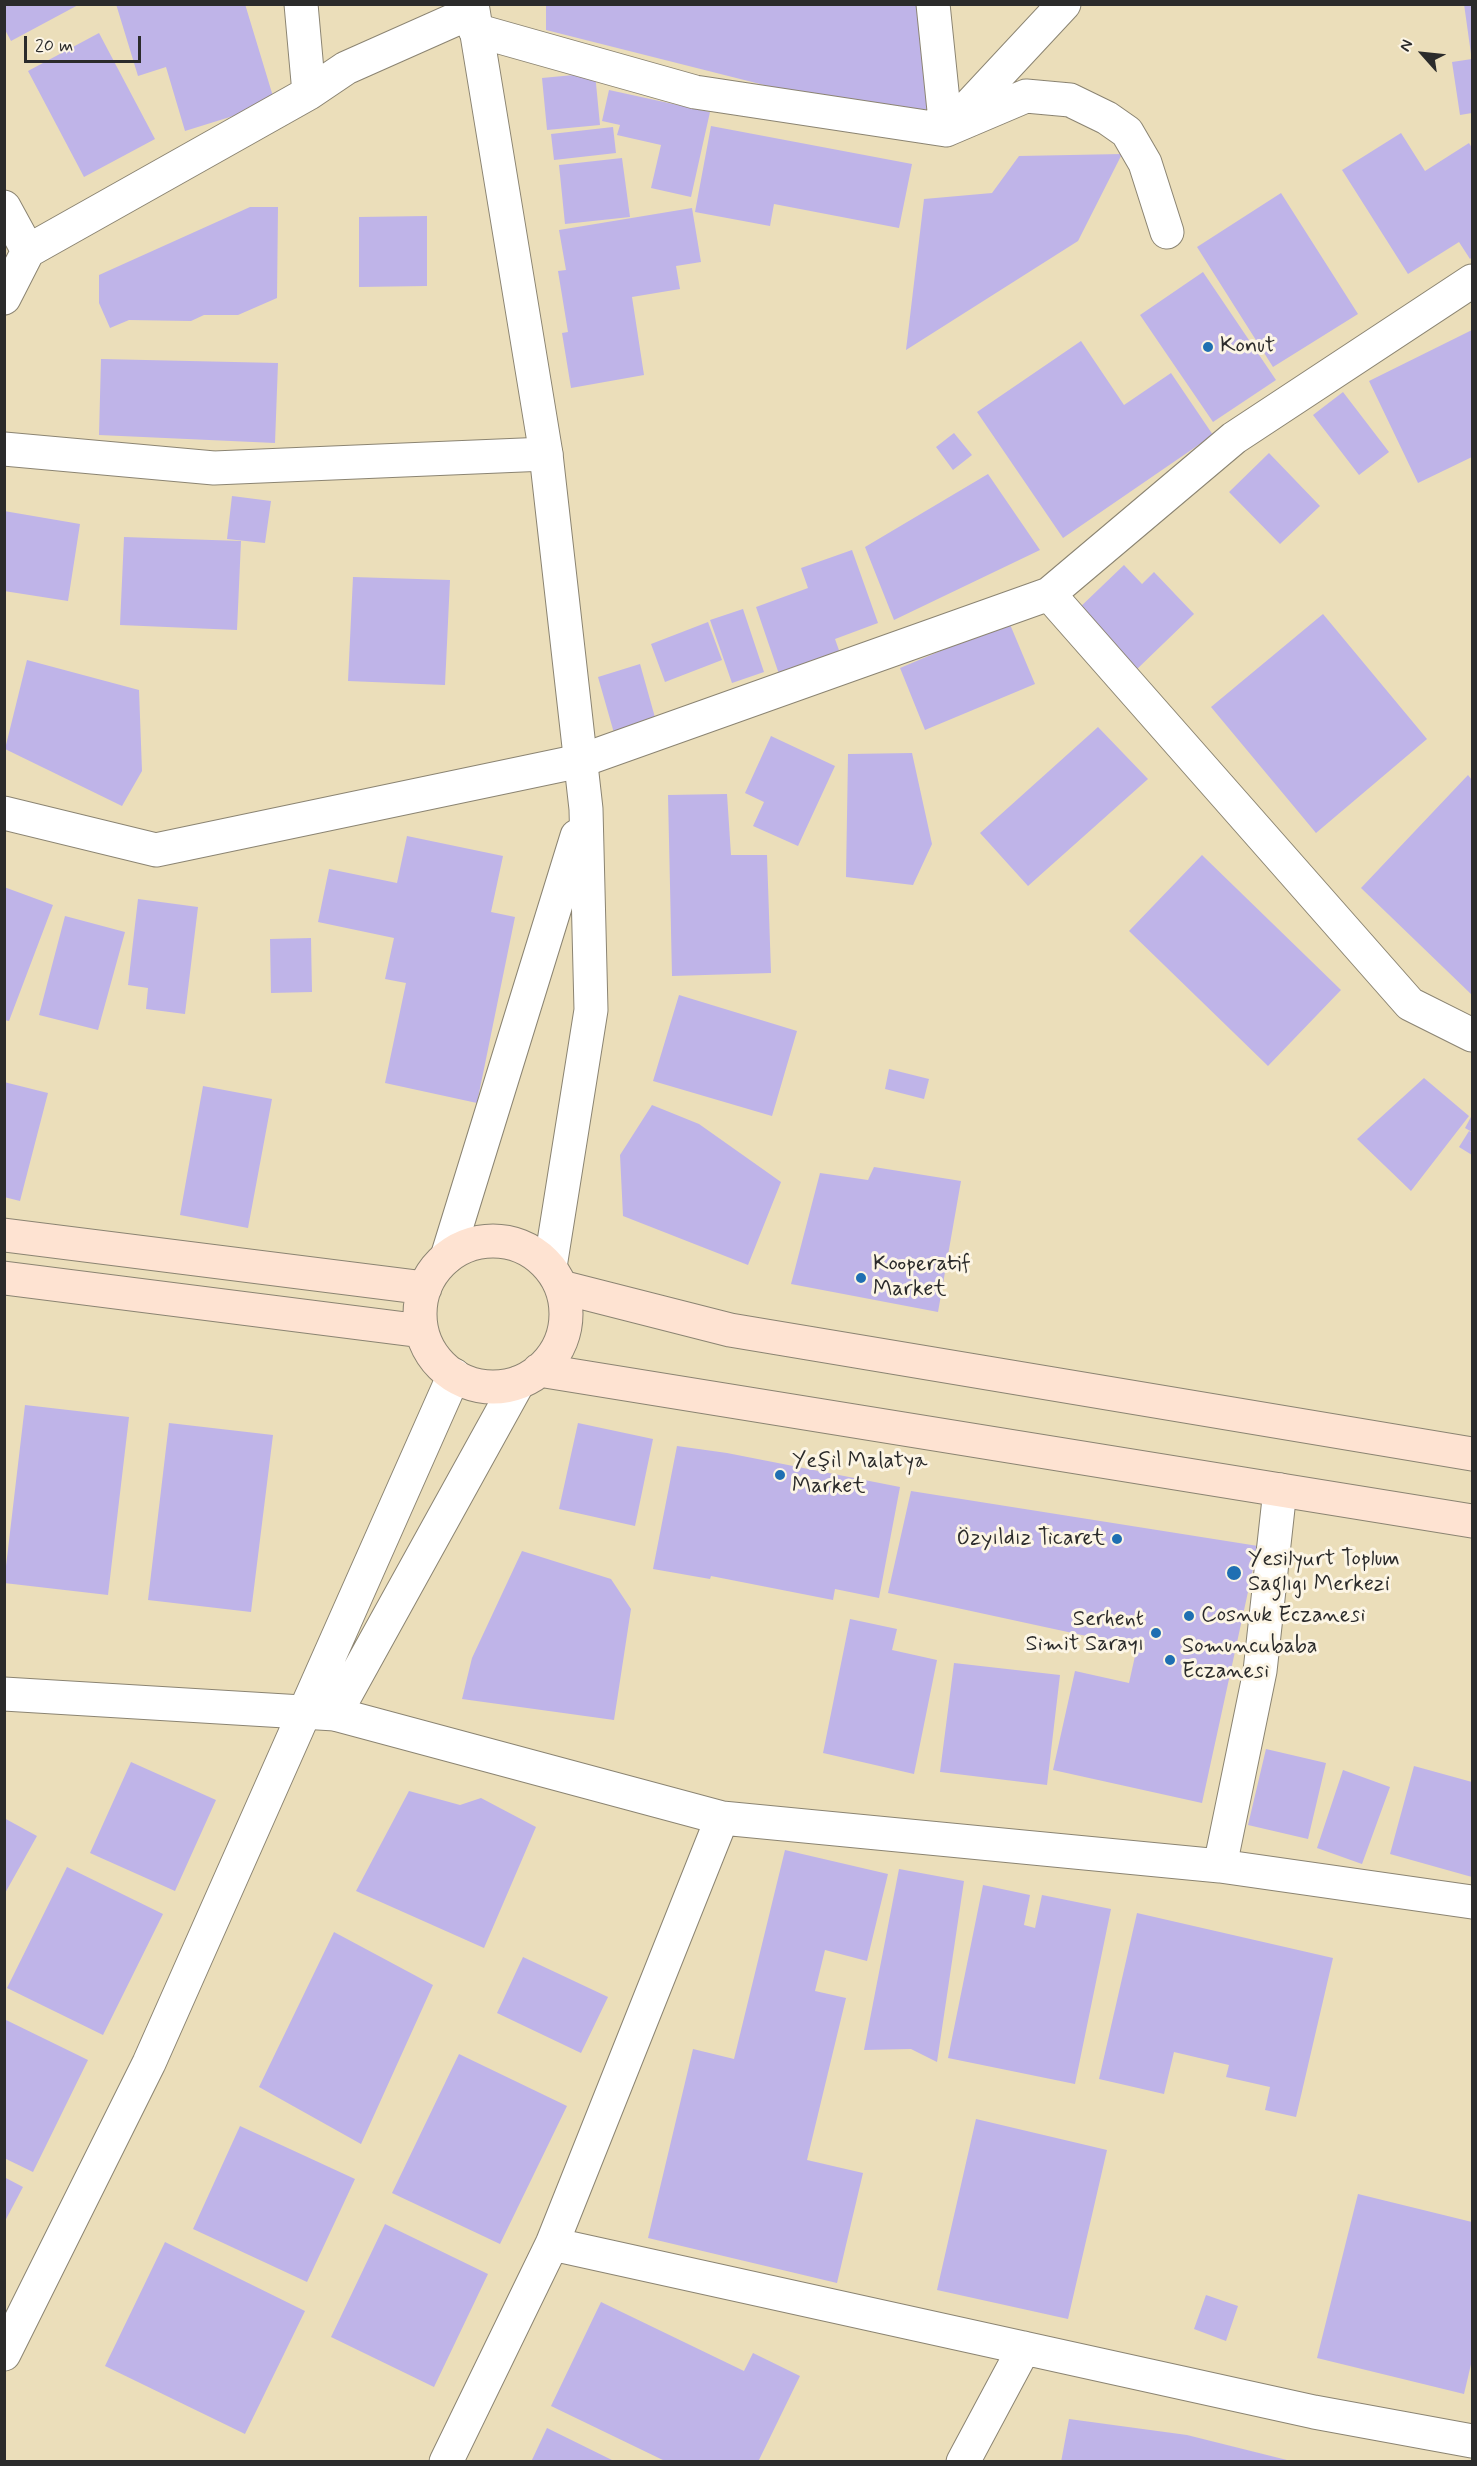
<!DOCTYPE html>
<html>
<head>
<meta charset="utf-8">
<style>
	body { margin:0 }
	#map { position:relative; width:1477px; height:2466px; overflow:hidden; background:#ebdeba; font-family:Mynerve,sans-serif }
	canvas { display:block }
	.frame { position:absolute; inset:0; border:6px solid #2b2b2b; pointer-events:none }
	.north { position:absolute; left:1393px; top:24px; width:60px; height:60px; -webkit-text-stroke:4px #fcf5e5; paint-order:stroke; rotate:297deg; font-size:16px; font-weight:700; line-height:24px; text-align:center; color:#2b2b2b }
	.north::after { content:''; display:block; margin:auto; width:21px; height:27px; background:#2b2b2b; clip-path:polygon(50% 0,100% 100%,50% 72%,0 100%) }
	.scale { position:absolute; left:24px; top:36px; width:117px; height:27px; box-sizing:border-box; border:3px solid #2b2b2b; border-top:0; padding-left:8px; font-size:18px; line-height:21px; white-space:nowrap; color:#2b2b2b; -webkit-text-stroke:4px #fcf5e5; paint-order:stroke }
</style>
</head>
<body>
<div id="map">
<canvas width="1477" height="2466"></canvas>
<div class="frame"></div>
<div class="north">N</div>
<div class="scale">20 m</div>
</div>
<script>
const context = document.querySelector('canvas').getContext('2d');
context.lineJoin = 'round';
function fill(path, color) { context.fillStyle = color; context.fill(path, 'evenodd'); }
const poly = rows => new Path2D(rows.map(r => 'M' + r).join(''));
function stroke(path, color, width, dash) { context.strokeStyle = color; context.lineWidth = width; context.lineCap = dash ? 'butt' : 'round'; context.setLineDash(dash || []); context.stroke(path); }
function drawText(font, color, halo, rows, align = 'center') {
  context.font = font + ' Mynerve,sans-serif'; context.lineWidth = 6; context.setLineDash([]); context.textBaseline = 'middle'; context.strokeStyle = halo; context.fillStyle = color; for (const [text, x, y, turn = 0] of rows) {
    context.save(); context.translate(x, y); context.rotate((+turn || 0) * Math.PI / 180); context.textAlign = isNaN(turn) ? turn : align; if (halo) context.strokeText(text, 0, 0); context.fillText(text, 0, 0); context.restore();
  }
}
fill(poly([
	[4,4,80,4,11,41,4,28],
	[116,4,245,4,275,103,185,131,166,67,138,76],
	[546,4,916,4,930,109,879,114,546,30],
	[1464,4,1472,4,1472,53,1471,54],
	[99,33,155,139,84,177,28,71],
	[1472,59,1472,113,1460,115,1452,62],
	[595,73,600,125,547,130,542,78],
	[609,90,710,112,691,197,651,188,661,145,617,135,620,125,602,121],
	[711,126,912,164,899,228,774,204,770,226,695,212],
	[613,127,616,153,554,160,551,134],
	[1401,133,1425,171,1469,143,1472,148,1472,257,1470,259,1459,242,1408,274,1342,170],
	[1122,154,1078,241,906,350,924,199,992,193,1019,156],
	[622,158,630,217,565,224,559,165],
	[1281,193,1358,314,1273,367,1197,247],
	[250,207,278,207,277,298,238,315,204,315,191,321,129,320,110,328,99,303,99,275],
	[692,208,701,262,676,266,680,289,632,297,644,375,571,388,562,333,568,332,558,271,566,270,559,230],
	[427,216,427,286,359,287,359,217],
	[1203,272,1276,380,1213,422,1140,315],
	[1472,330,1472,457,1418,483,1369,381],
	[1081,341,1124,405,1171,373,1213,435,1063,538,977,412],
	[101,359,278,363,275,443,99,435],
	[1343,392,1389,452,1359,475,1313,415],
	[954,433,972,455,953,470,936,447],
	[1269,453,1320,506,1280,544,1229,492],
	[988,474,1040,550,894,620,865,547],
	[232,496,271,501,265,543,227,539],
	[4,511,80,524,68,601,4,591],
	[124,537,241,541,237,630,120,625],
	[852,550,878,623,835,639,841,656,780,677,756,607,808,588,801,568],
	[1124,565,1142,584,1154,572,1194,614,1134,672,1076,611],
	[353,577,450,580,445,685,348,681],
	[743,609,764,672,732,683,710,620],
	[1323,614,1427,739,1316,833,1211,707],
	[708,622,722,660,665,682,651,644],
	[1009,622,1035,684,925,730,900,668],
	[27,660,139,690,142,771,122,806,5,749],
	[640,664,656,721,614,733,598,677],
	[1098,727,1148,779,1028,886,980,833],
	[771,736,835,766,798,846,753,826,764,802,745,793],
	[912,753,932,844,913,885,846,877,848,754],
	[1468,775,1472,780,1472,995,1361,888],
	[727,794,731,855,767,855,771,973,672,976,668,795],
	[407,836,503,856,491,912,515,917,477,1103,385,1083,406,983,385,979,394,938,318,922,329,869,397,883],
	[1202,855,1341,990,1268,1066,1129,931],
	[4,887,53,905,9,1021,4,1020],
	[138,899,198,907,185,1014,146,1009,148,988,128,985],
	[65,916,125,932,98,1030,39,1015],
	[311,938,312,992,271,993,270,939],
	[679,995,797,1031,772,1116,653,1081],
	[889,1069,929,1079,924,1099,885,1089],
	[1424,1078,1469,1116,1411,1191,1357,1139],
	[4,1082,48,1093,20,1201,4,1197],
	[203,1086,272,1099,248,1228,180,1215],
	[652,1105,699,1124,781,1182,748,1265,623,1216,620,1155],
	[1472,1115,1472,1132,1465,1128],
	[1469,1131,1472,1133,1472,1155,1459,1147],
	[874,1167,961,1181,938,1312,791,1284,820,1173,868,1180],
	[25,1405,129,1417,108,1595,4,1583],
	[169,1423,273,1435,251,1612,148,1600],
	[578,1423,653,1439,635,1526,559,1509],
	[677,1446,727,1453,900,1487,879,1598,835,1589,833,1600,711,1576,710,1579,653,1569],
	[911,1491,1258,1546,1202,1803,1053,1770,1075,1671,1129,1683,1137,1647,888,1593],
	[522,1551,611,1579,631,1609,614,1720,462,1699,472,1658],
	[850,1619,897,1629,892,1650,937,1660,914,1774,823,1753],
	[954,1663,1060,1675,1047,1785,940,1772],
	[1266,1749,1326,1763,1308,1839,1248,1825],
	[131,1762,216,1800,175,1891,90,1853],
	[1414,1766,1472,1782,1472,1877,1390,1854],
	[1343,1770,1390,1787,1362,1864,1317,1848],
	[409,1791,460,1805,481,1798,536,1827,484,1948,356,1891],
	[4,1818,37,1836,4,1895],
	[785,1850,888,1874,867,1961,825,1950,815,1991,846,1998,807,2160,863,2173,837,2283,648,2238,693,2049,734,2059],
	[67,1867,163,1914,103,2035,7,1988],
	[899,1869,964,1881,937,2062,911,2049,864,2050],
	[983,1885,1030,1895,1024,1925,1035,1928,1042,1895,1111,1909,1075,2084,948,2058],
	[1137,1913,1333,1958,1296,2117,1265,2110,1270,2087,1226,2077,1229,2065,1174,2052,1164,2094,1099,2079],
	[334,1932,433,1985,361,2144,259,2087],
	[523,1957,608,1997,581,2053,497,2013],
	[4,2019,88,2060,33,2172,4,2158],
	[459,2054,567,2106,500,2244,392,2193],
	[976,2119,1107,2150,1068,2319,937,2290],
	[240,2126,355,2179,307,2282,193,2229],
	[4,2177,23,2187,4,2223],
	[1358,2194,1472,2222,1472,2360,1464,2394,1317,2358],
	[385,2224,488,2274,434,2387,331,2337],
	[165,2242,305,2311,245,2434,105,2366],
	[1206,2295,1238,2306,1226,2341,1194,2329],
	[601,2302,744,2371,753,2353,800,2376,758,2462,667,2462,551,2406],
	[1069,2419,1187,2435,1295,2462,1061,2462],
	[547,2428,616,2462,531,2462]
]), '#bfb4e8');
const minor = poly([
	[301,4,309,93],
	[933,4,946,130],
	[475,30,695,92,946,130,1026,96,1070,100,1107,118,1127,132,1145,163,1167,232],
	[956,120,1064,4],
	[4,207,28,251],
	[4,298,28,251,309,93,346,68,472,12],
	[4,449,214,468,546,454],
	[1049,594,1234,438,1472,281],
	[4,813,156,850,580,761,1049,594,1410,1004,1472,1035],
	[4,1694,335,1714,722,1818],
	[1220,1866,1472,1902],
	[552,2244,1314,2412,1472,2441],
	[446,2462,552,2244,722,1818,1220,1866,1260,1671,1280,1490],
	[963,2462,1024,2348]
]);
const tertiary = poly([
	[472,4,546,454,586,809,591,1010,550,1267],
	[447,1257,577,836],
	[335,1714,518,1383],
	[4,2354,149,2063,454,1375]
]);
const secondary = poly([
	[4,1235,425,1288],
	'420 1314a73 73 0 1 1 146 0a73 73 0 1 1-146 0Z',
	[4,1278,422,1331],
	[561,1287,730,1330,1472,1454],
	[539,1370,1472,1521]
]);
stroke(minor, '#8b8472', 35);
stroke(tertiary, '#8b8472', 35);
stroke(secondary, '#8b8472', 35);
stroke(minor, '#fff', 33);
stroke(tertiary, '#fff', 33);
stroke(secondary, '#fee3d2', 33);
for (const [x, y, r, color] of [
	[1208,347,6,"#1f6fb2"],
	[861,1278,6,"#1f6fb2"],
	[780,1475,6,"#1f6fb2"],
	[1117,1539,6,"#1f6fb2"],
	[1234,1573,8,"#1f6fb2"],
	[1189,1616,6,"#1f6fb2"],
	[1156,1633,6,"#1f6fb2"],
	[1170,1660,6,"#1f6fb2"]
]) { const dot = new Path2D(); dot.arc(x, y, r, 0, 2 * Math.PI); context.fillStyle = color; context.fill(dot); stroke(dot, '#fcf5e5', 2); }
drawText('22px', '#2b2b2b', '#fcf5e5', [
	["Konut",1220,347],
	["Kooperatif",873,1265],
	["Market",873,1290],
	["Yeşil Malatya",792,1462],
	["Market",792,1487],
	["Özyıldız Ticaret",1105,1539,"right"],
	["Yesilyurt Toplum",1248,1560],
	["Saglıgı Merkezi",1248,1585],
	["Cosnuk Eczanesi",1201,1616],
	["Serhent",1144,1620,"right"],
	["Simit Sarayı",1144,1645,"right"],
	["Somuncubaba",1182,1647],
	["Eczanesi",1182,1672]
], 'left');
</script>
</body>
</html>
